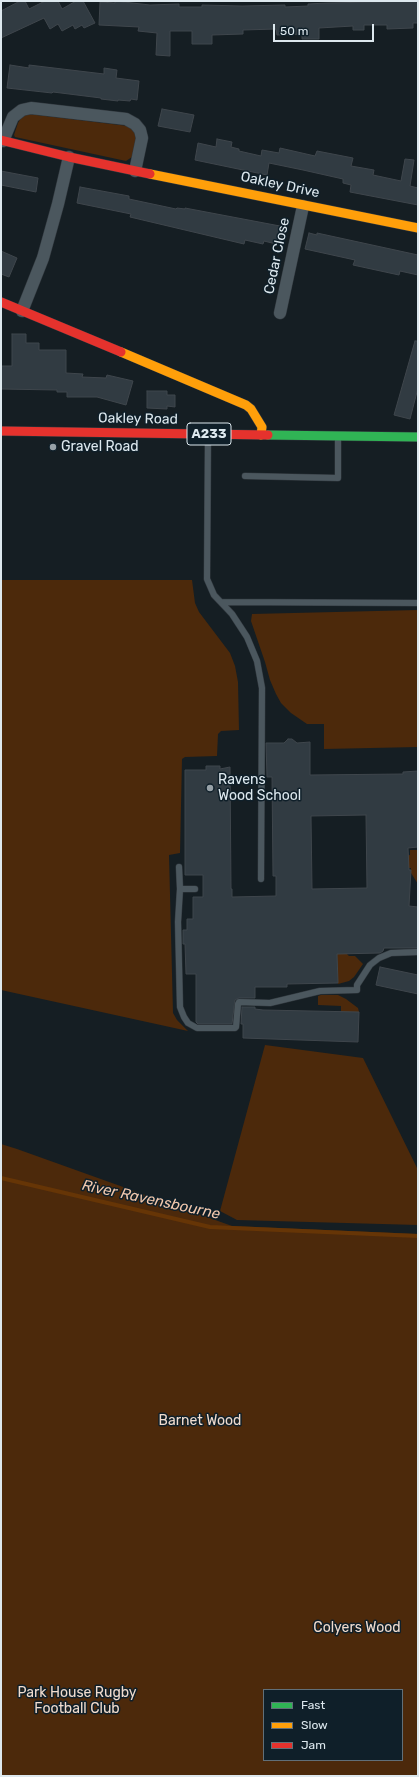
<!DOCTYPE html>
<html>
<head>
<meta charset="utf-8">
<style>
	body { margin:0 }
	#map { position:relative; width:419px; height:1777px; overflow:hidden; background:#151e23; font-family:Rubik,sans-serif }
	canvas { display:block }
	.frame { position:absolute; inset:0; border:2px solid #dde8ee; pointer-events:none }
	.legend { position:absolute; left:263px; top:1689px; width:140px; height:72px; box-sizing:border-box; background:#0f1f29; border:1px solid #616f78; margin:0; padding:5px 7px; list-style:none; font-size:12px; color:#dde8ee }
	.legend li { display:flex; align-items:center; gap:8px; height:20px }
	.legend b { width:20px; border:1px solid #616f78 }
	.scale { position:absolute; left:273px; top:24px; width:101px; height:18px; box-sizing:border-box; border:2px solid #dde8ee; border-top:0; padding-left:5px; font-size:12px; line-height:14px; white-space:nowrap; color:#dde8ee; -webkit-text-stroke:3px #0f1f29; paint-order:stroke }
</style>
</head>
<body>
<div id="map">
<canvas width="419" height="1777"></canvas>
<div class="frame"></div>
<ul class="legend">
<li><b style="height:5px;background:#30b455"></b>Fast</li>
<li><b style="height:5px;background:#ff9f0a"></b>Slow</li>
<li><b style="height:5px;background:#e5322d"></b>Jam</li>
</ul>
<div class="scale">50 m</div>
</div>
<script>
const context = document.querySelector('canvas').getContext('2d');
context.lineJoin = 'round';
function fill(path, color) { context.fillStyle = color; context.fill(path, 'evenodd'); }
const poly = rows => new Path2D(rows.map(r => 'M' + r).join(''));
function stroke(path, color, width, dash) { context.strokeStyle = color; context.lineWidth = width; context.lineCap = dash ? 'butt' : 'round'; context.setLineDash(dash || []); context.stroke(path); }
function drawText(font, color, halo, rows, align = 'center') {
  context.font = font + ' Rubik,sans-serif'; context.lineWidth = 3; context.setLineDash([]); context.textBaseline = 'middle'; context.strokeStyle = halo; context.fillStyle = color; for (const [text, x, y, turn = 0] of rows) {
    context.save(); context.translate(x, y); context.rotate((+turn || 0) * Math.PI / 180); context.textAlign = isNaN(turn) ? turn : align; if (halo) context.strokeText(text, 0, 0); context.fillText(text, 0, 0); context.restore();
  }
}
fill(poly([
	[29,114,128,126,133,130,137,137,132,157,126,161,15,137,14,135,18,123,22,116],
	[1,580,192,580,195,603,199,612,230,653,235,666,238,682,239,730,221,731,218,734,217,756,185,757,182,759,180,853,169,855,173,1013,177,1020,188,1031,1,990],
	[418,610,418,747,324,749,324,724,307,724,291,713,281,703,276,694,270,680,265,662,251,621,252,614],
	[410,850,418,850,418,884,411,873,411,868,403,868,403,856,410,855],
	[346,953,349,956,355,956,363,964,354,977,349,981,338,984,337,954],
	[321,995,338,995,346,999,358,1008,359,1012,341,1012,341,1006,318,1005,318,996],
	[265,1045,363,1058,418,1170,418,1225,237,1220,220,1211],
	[1,1144,17,1149,232,1226,418,1234,418,1776,1,1776],
	[264,1690,402,1690,402,1760,264,1760]
]), '#4c290b');
stroke(poly([
	[1,1178,210,1227,418,1236]
]), '#663506', 4);
const building = poly([
	[20,1,25,1,29,9,45,1,58,1,62,9,76,1,83,1,95,23,84,28,82,25,75,29,73,25,62,31,58,24,50,29,44,18,1,38,1,11,20,1],
	[115,1,150,5,179,4,179,7,202,7,202,5,242,6,285,5,285,7,308,6,308,4,327,3,418,1,418,23,413,23,413,28,387,29,387,25,364,25,364,30,353,30,353,26,319,28,319,39,302,39,302,34,277,35,276,29,243,30,243,34,212,35,212,44,192,44,192,31,170,31,170,56,156,55,157,33,138,31,139,27,99,25,100,2,115,3,115,1],
	[10,65,29,68,29,65,104,74,104,68,117,70,116,78,139,81,137,100,131,99,130,101,118,100,118,101,101,99,101,98,53,92,52,93,7,88,10,65],
	[162,109,194,115,190,132,158,126,162,109],
	[217,139,232,142,231,147,239,149,239,151,261,156,262,150,279,153,280,148,315,156,317,151,353,158,351,166,374,170,373,175,401,181,405,159,414,160,410,186,418,188,418,205,350,192,351,185,343,183,343,179,303,170,269,163,267,175,195,160,198,143,216,147,217,139],
	[1,171,38,178,36,192,1,185,1,171],
	[80,187,129,196,129,199,176,209,177,208,185,209,185,208,280,226,279,229,286,231,283,242,277,240,276,244,264,241,263,244,245,240,244,244,130,217,131,214,77,203,80,187],
	[309,233,317,235,317,233,418,255,418,275,400,271,399,275,353,265,355,260,305,249,309,233],
	[1,251,17,258,9,277,1,274,1,251],
	[12,334,26,334,26,343,39,343,39,350,66,350,66,373,83,374,82,377,106,378,107,375,133,381,126,405,97,397,67,397,67,392,57,392,57,390,1,389,1,366,12,366,12,334],
	[415,341,418,341,418,388,410,419,394,415,415,341],
	[147,391,167,391,167,395,175,395,175,407,167,406,167,409,147,408,147,391],
	[288,739,292,739,297,743,310,742,310,775,403,774,403,772,418,771,418,847,408,848,409,870,411,870,409,906,418,907,418,948,384,948,383,951,380,953,337,954,338,983,287,984,287,987,255,987,255,998,239,998,235,1000,232,1024,198,1024,196,1022,196,974,186,974,185,944,183,944,183,930,187,930,187,919,193,919,193,897,203,897,203,875,185,875,185,770,206,770,206,766,220,766,220,769,230,767,231,889,232,889,232,897,276,896,276,876,273,876,272,777,267,777,266,743,284,743,288,739],
	[366,815,367,888,312,889,311,816,366,815],
	[380,967,418,975,418,994,376,985,380,967],
	[242,1007,255,1007,255,1009,263,1010,359,1012,358,1042,243,1038,243,1024,241,1024,242,1007]
]);
fill(building, '#313b42');
stroke(building, '#3f464c', 1);
const lane = poly([
	[208,436,207,579,214,595,232,614,247,637,257,661,262,688,261,879],
	[245,476,338,478,338,437],
	[221,602,418,603],
	[179,867,180,889],
	[195,889,180,889,178,922,180,1007,184,1017,188,1023,197,1028,235,1028,236,1027,238,1004,239,1002,270,1003,320,991,357,990,357,985,370,965,379,958,391,953,418,952]
]);
const street = poly([
	[3,141,13,117,22,110,31,108,126,119,135,124,140,130,142,138,135,171],
	[22,311,43,258,58,204,69,157],
	[280,313,303,206]
]);
const fast = poly([
	[268,435,418,437]
]);
const slow = poly([
	[150,174,418,228],
	[121,352,246,405,251,409,262,427,261,435]
]);
const jam = poly([
	[1,140,69,157,150,174],
	[1,302,121,352],
	[1,431,268,435]
]);
stroke(lane, '#32393f', 7);
stroke(street, '#32393f', 13);
stroke(fast, '#32393f', 10);
stroke(slow, '#32393f', 10);
stroke(jam, '#32393f', 10);
stroke(lane, '#4b575e', 6);
stroke(street, '#4b575e', 12);
stroke(fast, '#30b455', 9);
stroke(slow, '#ff9f0a', 9);
stroke(jam, '#e5322d', 9);
for (const [x, y, r, color] of [
	[53,447,4,"#97a1a7"],
	[210,788,4,"#97a1a7"]
]) { const dot = new Path2D(); dot.arc(x, y, r, 0, 2 * Math.PI); context.fillStyle = color; context.fill(dot); stroke(dot, '#0f1f29', 1.5); }
for (const [x, y, w] of [
	[209,434,44]
]) { const box = new Path2D(); box.roundRect(x - w / 2, y - 11, w, 22, 3); context.fillStyle = '#0f1f29'; context.fill(box); stroke(box, '#dde8ee', 1); }
drawText('bold 13px', '#dde8ee', null, [
	["A233",209,434]
]);
drawText('14px', '#dde8ee', '#0f1f29', [
	["Oakley Drive",280,185,12],
	["Cedar Close",277,256,-78],
	["Oakley Road",138,419,1]
]);
drawText('14px', '#dde8ee', '#0f1f29', [
	["Gravel Road",61,447],
	["Ravens",218,780],
	["Wood School",218,796]
], 'left');
drawText('14px', '#f1dcce', '#0f1f29', [
	["Barnet Wood",200,1421],
	["Colyers Wood",357,1628],
	["Park House Rugby",77,1693],
	["Football Club",77,1709]
]);
drawText('italic 15px', '#f2c8ad', '#0f1f29', [
	["River Ravensbourne",151,1200,12]
]);
</script>
</body>
</html>
